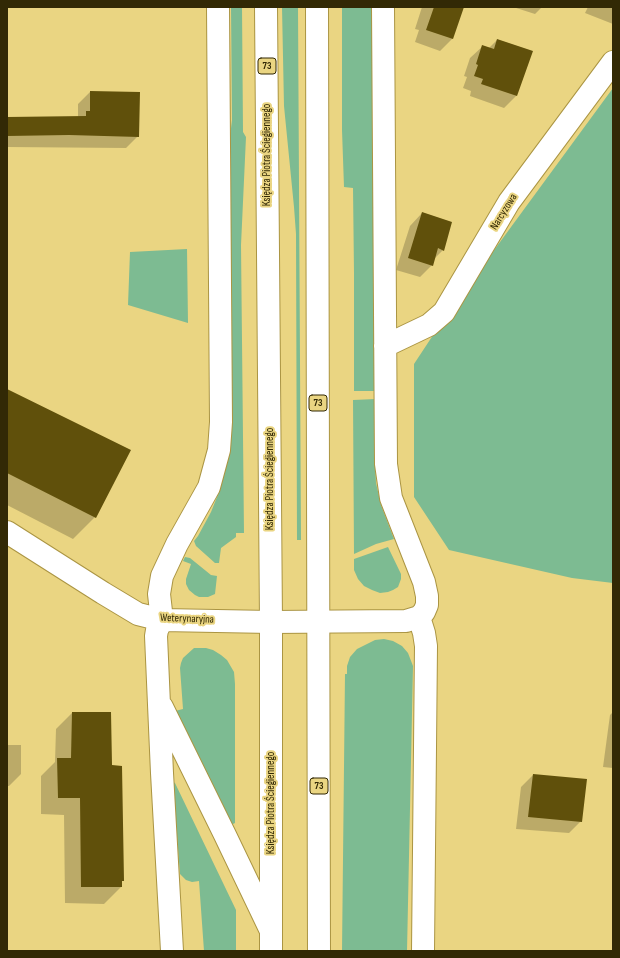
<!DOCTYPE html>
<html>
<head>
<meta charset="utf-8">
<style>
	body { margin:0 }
	#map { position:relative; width:620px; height:958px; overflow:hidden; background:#ead582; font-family:"Sofia Sans Condensed",sans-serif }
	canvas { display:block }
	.frame { position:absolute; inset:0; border:8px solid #322905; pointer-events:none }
</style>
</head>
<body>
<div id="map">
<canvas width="620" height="958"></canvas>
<div class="frame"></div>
</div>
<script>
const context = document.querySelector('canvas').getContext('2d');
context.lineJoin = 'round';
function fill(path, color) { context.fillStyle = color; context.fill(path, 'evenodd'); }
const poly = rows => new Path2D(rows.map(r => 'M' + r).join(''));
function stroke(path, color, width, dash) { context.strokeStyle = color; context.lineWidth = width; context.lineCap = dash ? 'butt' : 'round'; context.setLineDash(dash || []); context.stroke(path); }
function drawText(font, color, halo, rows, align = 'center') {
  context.font = font + ' "Sofia Sans Condensed",sans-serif'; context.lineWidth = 4; context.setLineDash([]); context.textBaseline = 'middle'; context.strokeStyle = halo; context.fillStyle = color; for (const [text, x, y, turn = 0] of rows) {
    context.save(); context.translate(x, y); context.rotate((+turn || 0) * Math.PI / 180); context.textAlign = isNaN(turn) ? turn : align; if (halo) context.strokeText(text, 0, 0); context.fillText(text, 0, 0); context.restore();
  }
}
fill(poly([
	[231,7,242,7,243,132,246,137,241,245,244,533,236,533,236,537,221,548,219,563,215,563,196,546,194,541,198,536,211,512,219,492,225,470,227,161,232,120],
	[282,7,298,7,301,540,297,540,296,234,294,207,284,106],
	[342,7,373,7,375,391,354,391,354,273,353,188,344,187,342,130],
	[613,88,613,583,572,578,449,550,414,497,414,364,445,317],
	[187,249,188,323,128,305,130,252],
	[376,399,375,463,376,483,381,505,394,539,376,544,354,554,353,400],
	[388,547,401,574,401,579,398,587,393,590,388,592,380,593,372,590,364,586,358,579,354,570,354,559],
	[185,557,190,558,211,575,217,576,215,594,208,597,199,597,195,595,189,590,186,584,186,579,191,564,183,561],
	[384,639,393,641,402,646,408,653,413,666,407,951,342,951,345,674,347,674,347,666,350,657,357,649,375,640],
	[194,648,206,648,213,650,221,655,227,660,234,672,235,684,235,823,231,825,175,711,183,709,180,668,181,663,183,658],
	[173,782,175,783,236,910,236,951,204,951,199,881,192,882,186,880,180,874]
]), '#7dbb92');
fill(poly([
	[422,7,463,7,452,39,440,51,415,42,419,30,415,29],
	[513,7,542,7,535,14],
	[588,7,613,7,613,24,585,13],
	[497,40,516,96,504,108,470,96,471,91,463,88,467,77,464,76,470,58,483,46,489,48],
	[90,92,138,136,126,148,7,147,7,118,78,117,78,104],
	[422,213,443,250,433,260,432,265,420,277,396,270,410,226],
	[7,390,95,517,73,539,7,505],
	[613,712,613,768,603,767,610,715],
	[72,713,111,766,123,880,121,882,121,887,104,904,65,903,64,815,41,814,41,776,55,762,56,729],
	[7,745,21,745,21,774,9,786,7,786],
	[533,775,581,821,569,833,516,829,521,787]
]), '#0003');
fill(poly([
	[434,7,464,7,453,39,426,30],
	[497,39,533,51,517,96,481,84,483,79,474,76,478,65,476,64,482,45,494,49],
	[90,91,140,92,139,137,69,135,7,136,7,117,86,116,86,111,90,111],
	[422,212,452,222,444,251,438,248,433,266,408,258],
	[7,389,131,450,96,518,7,473],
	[72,712,111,712,112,765,122,766,124,881,122,881,122,887,81,887,80,798,58,798,57,758,71,758],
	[533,774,587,779,582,822,528,817]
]), '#60500b');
const minor = poly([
	[385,346,429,325,444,312,509,202,613,62],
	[7,532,103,593,138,614,162,620,271,622,406,621,419,617,424,612,427,605,427,596,424,582,391,498,386,464,383,7],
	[419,617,424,633,426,646,423,951],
	[162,707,225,835,271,931],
	[172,951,162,773,156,636,157,630,162,620,159,594,162,576,177,544,209,487,219,450,221,422,218,7]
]);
const major = poly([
	[266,7,271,622,271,951],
	[317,7,319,951]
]);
stroke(minor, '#ab9543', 24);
stroke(major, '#ab9543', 24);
stroke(minor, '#fff', 22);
stroke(major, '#fff', 22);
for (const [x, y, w] of [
	[267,66,18],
	[318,403,18],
	[319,786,18]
]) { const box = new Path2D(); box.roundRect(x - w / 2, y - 8, w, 16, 3); context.fillStyle = '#ead582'; context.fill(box); stroke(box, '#322905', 1); }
drawText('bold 10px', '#322905', null, [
	["73",267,66],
	["73",318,403],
	["73",319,786]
]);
drawText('11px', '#322905', '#ead582', [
	["Księdza Piotra Ściegiennego",267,155,-90],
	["Narcyzowa",504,212,-58],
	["Księdza Piotra Ściegiennego",270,479,-90],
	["Weterynaryjna",187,619,2],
	["Księdza Piotra Ściegiennego",271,803,-90]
]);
</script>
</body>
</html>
